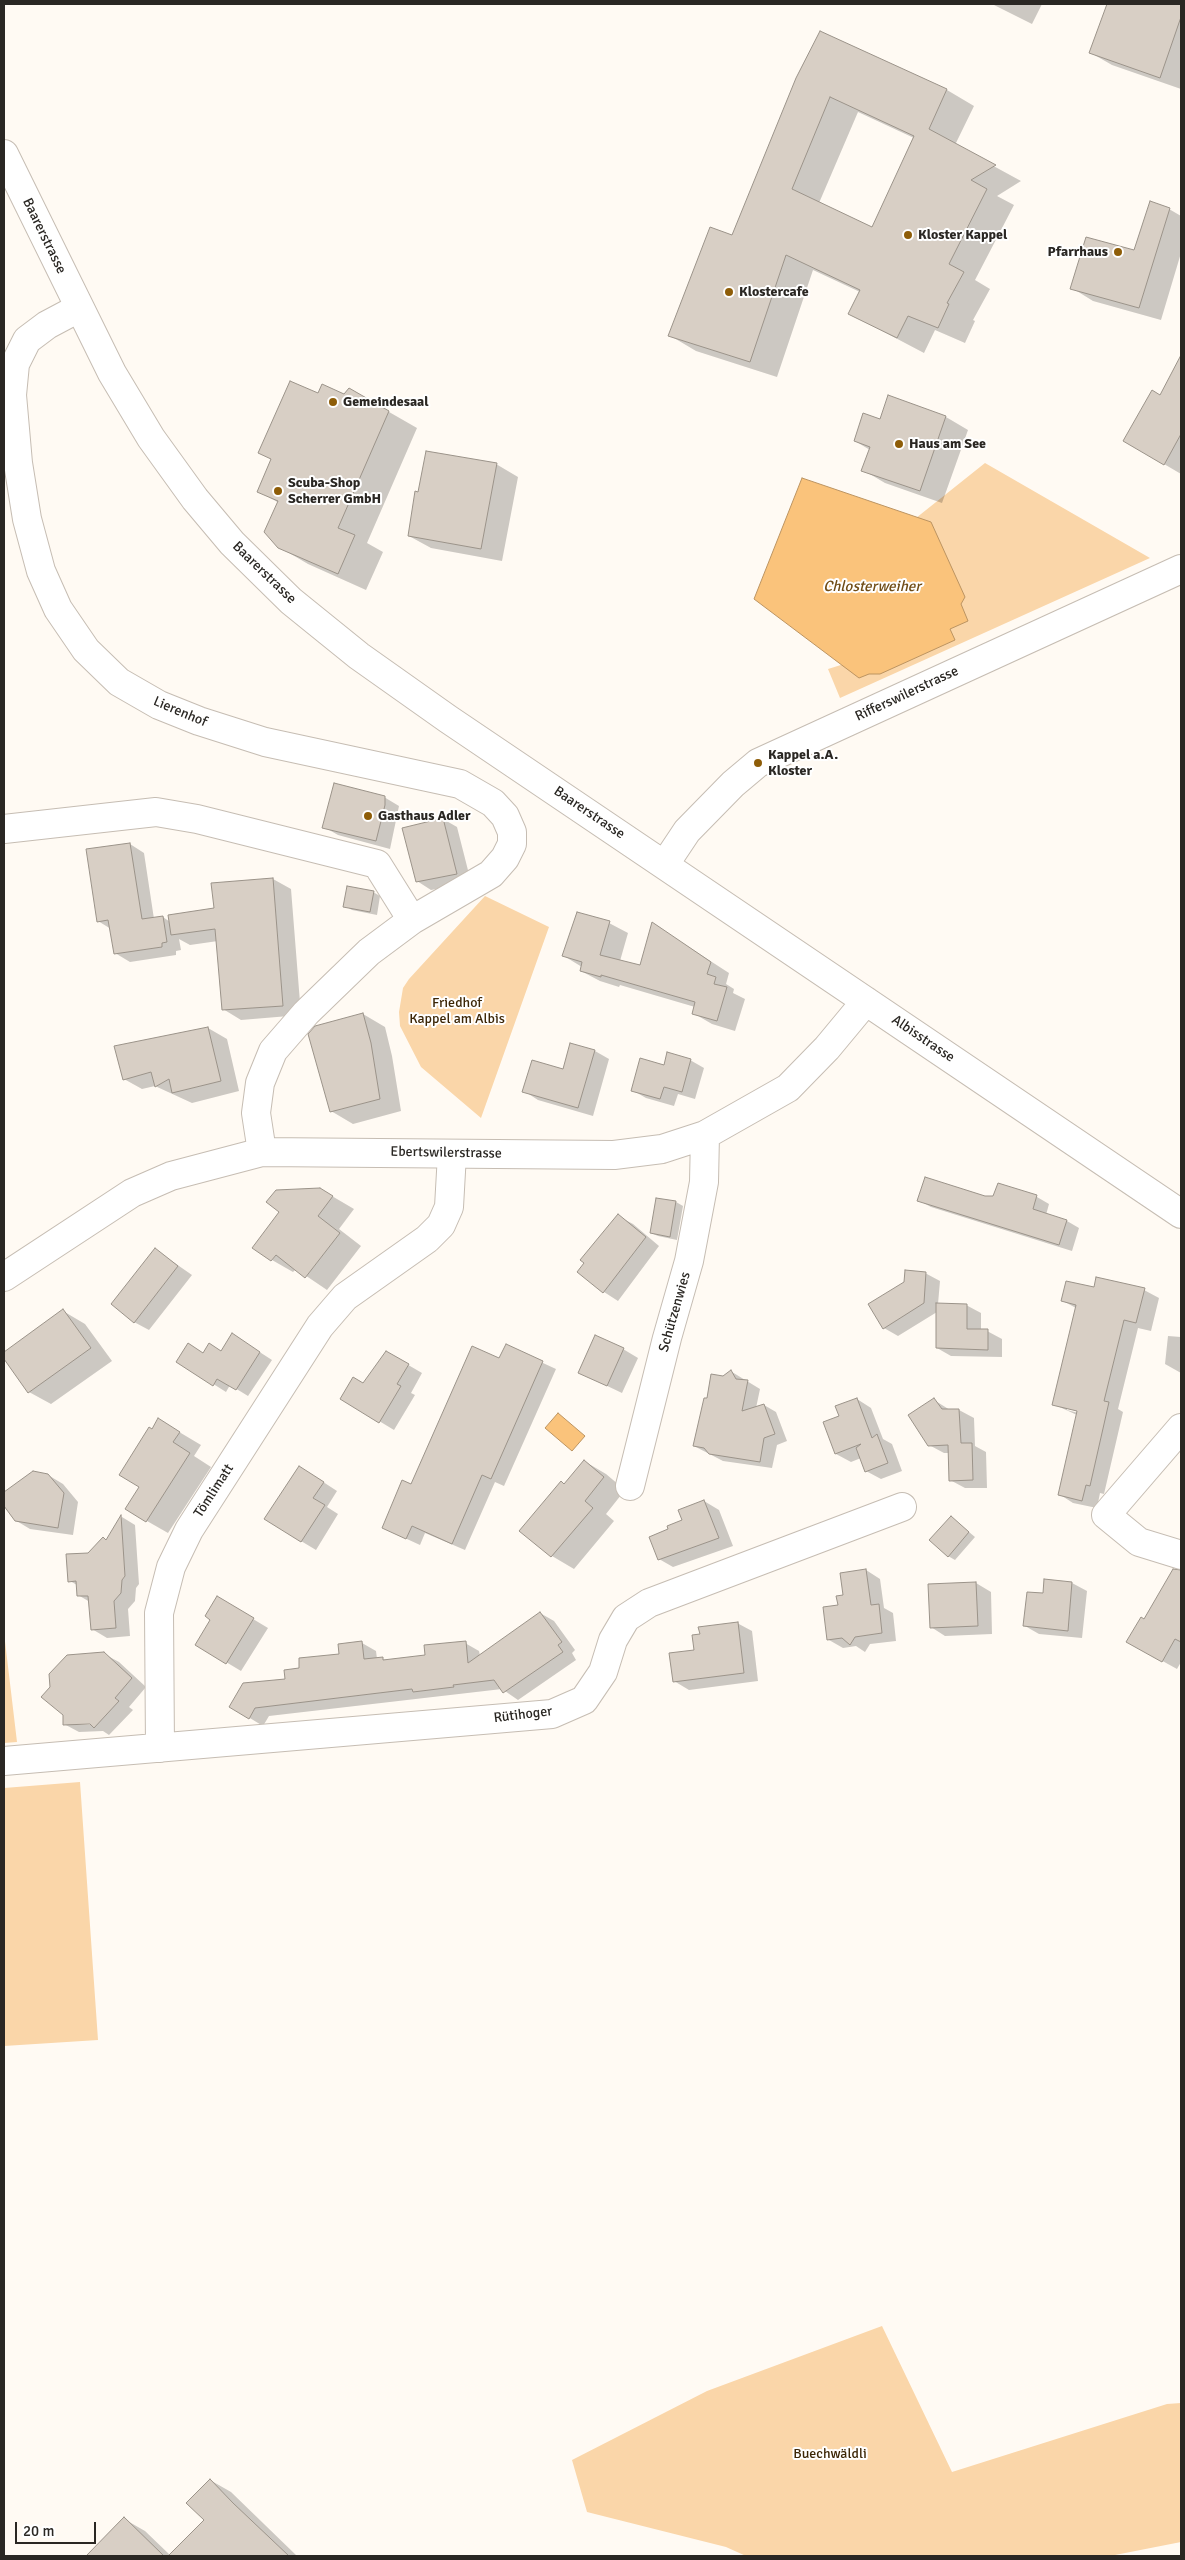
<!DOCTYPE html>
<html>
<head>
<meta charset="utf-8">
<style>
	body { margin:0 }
	#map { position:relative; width:1185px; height:2560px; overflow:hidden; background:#fffaf3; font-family:Signika,sans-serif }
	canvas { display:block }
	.frame { position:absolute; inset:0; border:5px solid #2a2723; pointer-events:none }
	.scale { position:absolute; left:15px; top:2522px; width:81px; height:22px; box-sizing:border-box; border:2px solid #2a2723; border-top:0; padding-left:6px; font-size:15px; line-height:18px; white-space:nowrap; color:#2a2723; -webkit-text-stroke:4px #fff; paint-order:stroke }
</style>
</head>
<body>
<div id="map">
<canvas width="1185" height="2560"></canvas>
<div class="frame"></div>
<div class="scale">20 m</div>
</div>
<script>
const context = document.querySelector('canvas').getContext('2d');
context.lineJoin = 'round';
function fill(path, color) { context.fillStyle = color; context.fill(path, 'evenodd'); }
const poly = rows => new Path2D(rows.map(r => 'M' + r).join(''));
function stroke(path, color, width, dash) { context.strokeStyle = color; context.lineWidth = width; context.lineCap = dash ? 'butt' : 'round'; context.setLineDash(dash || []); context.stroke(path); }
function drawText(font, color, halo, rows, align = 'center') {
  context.font = font + ' Signika,sans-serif'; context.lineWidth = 4; context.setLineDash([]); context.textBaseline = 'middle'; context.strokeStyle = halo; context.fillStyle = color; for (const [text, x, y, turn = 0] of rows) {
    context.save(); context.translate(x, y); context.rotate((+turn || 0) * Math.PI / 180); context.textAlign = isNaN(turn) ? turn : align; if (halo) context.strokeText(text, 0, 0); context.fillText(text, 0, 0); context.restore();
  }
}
fill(poly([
	[985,463,1150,558,840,698,828,669,947,632,916,518],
	[485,896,549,927,481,1118,421,1067,400,1026,399,1012,403,988,409,979],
	[4,1633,17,1742,4,1743],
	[80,1782,98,2040,4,2046,4,1788],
	[882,2326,952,2472,1167,2404,1181,2403,1181,2542,1110,2556,746,2556,726,2547,587,2512,572,2460,707,2391]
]), '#fad6a9');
const water = poly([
	[802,478,931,522,965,597,961,604,968,621,950,629,955,640,880,674,869,674,859,678,754,599,802,478],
	[558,1413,585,1436,572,1451,545,1428,558,1413]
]);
fill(water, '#fac37b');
stroke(water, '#bc9461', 1);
fill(poly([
	[992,4,1042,4,1032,24],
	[1108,4,1181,4,1181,89,1112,65,1091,53],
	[821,32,947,90,974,106,955,145,1021,181,997,196,1014,205,975,280,990,289,973,320,975,321,965,343,935,330,924,353,850,314,860,292,813,270,777,377,696,351,669,335,733,237],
	[858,112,914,138,872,229,819,203],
	[1169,209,1181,216,1181,253,1161,320,1093,301,1072,288,1134,251],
	[1181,357,1181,474,1125,441,1161,396],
	[349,389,417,428,367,543,383,552,366,590,308,564,279,547,279,503,258,491,272,460,259,452,319,395,344,395],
	[889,397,946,417,968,430,942,503,885,483,863,470,870,450,855,441,881,421],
	[496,464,518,477,502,561,431,548,409,536,419,493],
	[384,797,399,806,390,849,338,835,324,827],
	[443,819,457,827,471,882,431,890,417,881],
	[130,844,144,853,154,919,163,917,170,922,215,910,273,879,291,889,301,1015,241,1020,223,1009,218,941,190,945,179,939,181,950,176,951,176,955,130,962,115,953,111,929,98,921],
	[373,892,380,896,377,915,352,910,345,906],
	[609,923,628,933,620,961,641,967,653,924,729,973,726,984,734,989,733,993,745,999,735,1031,712,1024,693,1013,695,1007,620,985,619,987,600,981,581,971,582,967,564,956],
	[363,1014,385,1027,392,1056,401,1111,353,1124,331,1111],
	[208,1028,227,1039,239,1091,192,1103,155,1086,142,1089,124,1079],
	[595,1051,609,1059,593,1116,538,1100,524,1091],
	[690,1060,704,1068,695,1099,678,1094,674,1106,646,1098,632,1090,665,1067],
	[999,1184,1037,1197,1049,1204,1046,1215,1067,1221,1079,1228,1072,1251,931,1207,918,1200,994,1198],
	[320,1189,354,1209,339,1229,361,1246,327,1290,296,1269,293,1272,272,1260],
	[657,1199,676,1202,683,1206,677,1240,658,1236,651,1233],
	[618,1216,633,1224,659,1246,618,1301,604,1292,579,1272],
	[156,1250,192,1275,149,1330,134,1322],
	[925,1273,940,1281,938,1304,966,1305,981,1313,981,1330,987,1331,1002,1339,1002,1357,951,1356,937,1348,937,1312,898,1336,884,1328],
	[1095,1289,1144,1290,1159,1298,1151,1331,1138,1328,1118,1409,1123,1412,1104,1494,1100,1493,1097,1508,1073,1503,1059,1494,1077,1415,1053,1404,1076,1308,1063,1301],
	[1067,1407,1083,1411,1082,1414,1067,1410],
	[63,1311,85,1324,112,1361,51,1404,29,1392,4,1354],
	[1168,1336,1181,1337,1181,1373,1165,1364],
	[244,1342,272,1360,248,1396,230,1385,226,1392,177,1361,222,1352],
	[506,1346,556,1369,504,1486,495,1482,465,1550,425,1533,420,1545,383,1528,500,1360],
	[623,1349,638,1358,622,1393,580,1373],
	[386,1352,422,1373,411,1393,415,1395,394,1430,341,1398,363,1385],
	[732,1372,760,1389,756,1408,764,1405,776,1412,787,1441,777,1445,772,1468,723,1461,694,1446,708,1400,724,1378],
	[857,1399,871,1408,883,1439,892,1444,902,1471,881,1479,866,1471,861,1458,851,1462,836,1454,825,1423,840,1416],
	[934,1400,950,1410,959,1410,974,1418,975,1446,986,1452,987,1488,965,1488,950,1480,949,1453,944,1453,929,1445],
	[159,1420,201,1445,194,1456,211,1467,168,1533,147,1521,152,1431],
	[584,1461,606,1474,625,1490,606,1514,614,1521,574,1569,552,1556,565,1485],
	[33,1472,48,1475,63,1484,78,1502,73,1535,30,1529,15,1520,4,1502,4,1493],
	[314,1476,337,1491,327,1507,338,1514,316,1550,301,1541],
	[704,1501,719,1510,733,1546,673,1567,659,1559,670,1530],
	[122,1517,135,1525,139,1584,136,1588,135,1601,128,1609,130,1636,107,1638,92,1629,90,1602,78,1595,77,1585,70,1581,103,1538,107,1540],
	[951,1517,975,1537,955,1560,948,1556],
	[866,1570,880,1579,884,1608,893,1613,896,1641,870,1644,865,1652,856,1646,843,1648,829,1640,844,1596],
	[1174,1570,1181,1572,1181,1662,1177,1669,1128,1642,1144,1620],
	[1045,1580,1072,1583,1087,1591,1082,1638,1039,1634,1025,1626,1044,1594],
	[976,1583,991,1592,992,1634,945,1636,931,1627],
	[218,1598,268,1628,241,1671,196,1644,212,1619],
	[540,1613,554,1621,575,1650,572,1653,576,1660,518,1700,502,1689,269,1716,263,1726,230,1706,286,1680,301,1669,340,1655,362,1643,376,1651,377,1659,387,1660,427,1656,465,1643,479,1651,480,1656],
	[737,1623,752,1631,758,1681,689,1690,674,1681,695,1651,701,1635],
	[104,1654,119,1662,146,1687,129,1707,133,1710,109,1735,103,1731,79,1732,64,1724,64,1715],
	[96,1722,96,1725,78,1725,75,1723],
	[210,2480,231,2492,297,2556,88,2556,124,2519,145,2531,170,2555,205,2520]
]), '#0003');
const building = poly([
	[1107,4,1181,4,1181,17,1160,78,1089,53,1107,4],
	[820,31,947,89,929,129,996,165,971,180,987,189,949,264,964,272,947,303,949,304,938,328,908,316,897,338,848,314,860,290,786,255,750,362,668,336,710,227,732,235,796,78,820,31],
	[830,97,914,136,872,227,792,189,830,97],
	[1150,201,1170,208,1139,308,1070,289,1086,237,1134,250,1150,201],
	[1181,355,1181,434,1164,465,1123,441,1152,390,1160,395,1181,355],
	[290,381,318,393,322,384,344,394,349,388,389,411,338,528,355,535,338,574,278,548,264,532,278,501,257,492,271,459,258,453,290,381],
	[888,395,946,416,920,491,861,471,870,447,854,441,863,413,880,419,888,395],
	[426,451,497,463,481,549,408,536,415,491,418,492,426,451],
	[334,783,385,796,385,805,376,841,322,828,334,783],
	[443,818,457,874,416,882,402,828,443,818],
	[130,843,142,919,163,916,167,942,162,943,162,947,114,954,108,920,97,922,86,849,130,843],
	[273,878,283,1006,222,1010,215,929,171,935,168,915,214,908,211,883,273,878],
	[347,886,374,891,370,912,343,907,347,886],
	[577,912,610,921,600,955,640,965,652,922,711,962,707,974,716,977,714,984,727,987,717,1021,692,1014,695,1002,601,975,601,977,580,971,582,962,562,956,577,912],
	[363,1013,371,1043,380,1099,330,1112,308,1034,315,1026,363,1013],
	[208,1027,221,1081,172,1093,169,1079,155,1087,151,1072,123,1080,114,1046,208,1027],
	[570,1043,595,1050,578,1108,522,1092,532,1060,563,1069,570,1043],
	[667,1052,691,1059,682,1092,664,1087,660,1099,631,1091,640,1058,664,1065,667,1052],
	[925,1177,985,1196,993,1196,998,1183,1037,1195,1033,1209,1067,1220,1059,1245,917,1201,925,1177],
	[320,1188,333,1196,318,1216,340,1233,305,1278,276,1255,271,1261,252,1248,279,1212,266,1202,276,1190,320,1188],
	[656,1198,676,1201,670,1237,650,1233,656,1198],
	[618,1214,646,1237,603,1293,577,1272,584,1263,580,1260,618,1214],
	[155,1248,178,1266,134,1323,111,1304,155,1248],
	[905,1270,926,1272,924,1303,883,1329,868,1304,904,1282,905,1270],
	[1096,1277,1145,1288,1136,1323,1124,1320,1104,1401,1109,1402,1090,1486,1086,1485,1082,1501,1058,1495,1077,1411,1052,1405,1076,1305,1061,1301,1066,1281,1094,1287,1096,1277],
	[936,1303,967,1304,967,1329,988,1329,988,1350,936,1348,936,1303],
	[63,1309,91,1348,28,1393,4,1359,4,1352,63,1309],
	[232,1333,260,1352,236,1390,217,1379,213,1386,176,1362,188,1343,203,1353,209,1343,221,1351,232,1333],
	[595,1335,624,1348,607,1386,578,1373,595,1335],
	[506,1344,543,1361,491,1479,482,1475,452,1544,412,1526,406,1539,382,1528,402,1480,411,1484,472,1346,499,1358,506,1344],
	[386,1351,409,1364,397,1384,401,1386,379,1423,340,1399,353,1377,363,1383,386,1351],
	[731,1370,736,1379,748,1380,742,1411,764,1404,775,1434,764,1438,760,1462,709,1454,704,1448,693,1446,704,1398,707,1398,711,1374,723,1376,731,1370],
	[857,1398,872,1438,877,1434,888,1463,865,1472,856,1448,861,1444,835,1454,823,1422,839,1416,835,1406,857,1398],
	[934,1398,942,1409,959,1409,961,1443,972,1443,973,1480,949,1481,948,1445,928,1446,908,1415,934,1398],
	[158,1418,180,1432,173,1442,190,1453,146,1522,125,1509,139,1487,119,1475,149,1427,152,1429,158,1418],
	[584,1460,604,1477,585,1501,593,1508,551,1557,519,1531,561,1481,564,1484,584,1460],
	[299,1466,324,1482,313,1498,325,1505,301,1542,264,1519,299,1466],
	[33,1471,48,1474,64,1493,58,1528,15,1521,4,1506,4,1492,33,1471],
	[704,1500,719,1538,658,1560,649,1537,668,1529,667,1526,682,1520,678,1510,704,1500],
	[121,1515,125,1576,122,1580,121,1593,114,1601,116,1628,91,1630,88,1596,77,1596,76,1581,68,1582,66,1554,88,1553,103,1537,106,1540,121,1515],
	[951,1516,969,1532,948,1557,929,1540,951,1516],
	[866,1569,871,1605,879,1604,882,1633,855,1637,850,1645,842,1638,827,1640,823,1607,838,1605,836,1596,843,1595,840,1573,866,1569],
	[1173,1569,1181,1570,1181,1642,1175,1639,1162,1662,1126,1642,1141,1617,1144,1619,1173,1569],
	[1044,1579,1072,1582,1068,1631,1023,1626,1027,1592,1043,1593,1044,1579],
	[976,1582,978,1626,930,1628,928,1584,976,1582],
	[217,1596,254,1618,226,1664,195,1645,210,1620,205,1616,217,1596],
	[540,1612,562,1642,558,1645,563,1652,503,1693,494,1680,453,1685,454,1687,413,1692,412,1689,255,1708,249,1719,229,1707,243,1683,285,1679,284,1670,299,1668,299,1658,339,1654,338,1644,362,1641,364,1659,383,1657,383,1660,425,1655,424,1645,466,1641,468,1663,540,1612],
	[738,1622,744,1673,673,1682,669,1653,694,1650,692,1635,700,1634,698,1627,738,1622],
	[104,1652,132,1678,115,1698,119,1701,94,1728,90,1724,63,1725,63,1715,41,1697,50,1687,49,1674,67,1655,104,1652],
	[210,2479,233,2503,289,2556,168,2556,204,2520,186,2503,210,2479],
	[124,2517,164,2556,86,2556,124,2517]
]);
fill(building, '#d8cfc5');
stroke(building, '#9b9389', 1);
const minor = poly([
	[4,154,112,373,151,438,195,499,232,543,291,601,359,656,448,719,1181,1214],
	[79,308,47,325,27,340,15,364,12,395,18,463,27,519,41,571,58,609,86,650,119,682,159,705,199,721,265,742,460,784,493,803,505,816,512,832,512,844,505,858,491,874,412,920,369,952,306,1013,273,1051,260,1083,256,1113,262,1152],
	[4,829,156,812,197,819,377,864,412,920],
	[665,864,687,831,733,784,758,763,1181,569],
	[4,1277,132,1193,171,1176,262,1152,614,1155,662,1149,705,1135,788,1088,827,1048,866,1001],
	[1181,1428,1106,1515,1139,1542,1181,1555],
	[630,1486,667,1338,689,1261,704,1182,705,1135],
	[160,1748,159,1613,171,1567,189,1530,320,1326,345,1297,427,1239,441,1225,449,1207,452,1154],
	[4,1761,552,1714,584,1700,603,1672,613,1640,626,1618,649,1603,902,1507]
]);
stroke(minor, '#c6bdb3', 30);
stroke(minor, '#fff', 28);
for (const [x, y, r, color] of [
	[908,235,5,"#8e5d08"],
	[1118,252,5,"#8e5d08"],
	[729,292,5,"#8e5d08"],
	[333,402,5,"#8e5d08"],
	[899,444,5,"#8e5d08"],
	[278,491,5,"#8e5d08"],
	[758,763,5,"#8e5d08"],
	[368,816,5,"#8e5d08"]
]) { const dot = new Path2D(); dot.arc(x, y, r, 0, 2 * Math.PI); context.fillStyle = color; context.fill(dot); stroke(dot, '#fff', 2); }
drawText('bold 14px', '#2a2723', '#fff', [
	["Kloster Kappel",918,235],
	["Pfarrhaus",1108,252,"right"],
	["Klostercafe",739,292],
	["Gemeindesaal",343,402],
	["Haus am See",909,444],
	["Scuba-Shop",288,483],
	["Scherrer GmbH",288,499],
	["Kappel a.A.",768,755],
	["Kloster",768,771],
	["Gasthaus Adler",378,816]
], 'left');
drawText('14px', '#2a2723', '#fff', [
	["Baarerstrasse",44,236,64],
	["Baarerstrasse",264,573,44],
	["Rifferswilerstrasse",907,694,-25],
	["Lierenhof",180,712,23],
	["Baarerstrasse",589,813,34],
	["Albisstrasse",923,1039,34],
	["Ebertswilerstrasse",446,1153,1],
	["Schützenwies",675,1312,-74],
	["Tömlimatt",214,1491,-57],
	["Rütihoger",523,1715,-7]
]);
drawText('14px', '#3c2606', '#fff', [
	["Friedhof",457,1003],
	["Kappel am Albis",457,1019],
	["Buechwäldli",830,2454]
]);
drawText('italic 15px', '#704c16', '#fff', [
	["Chlosterweiher",872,587]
]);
</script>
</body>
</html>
